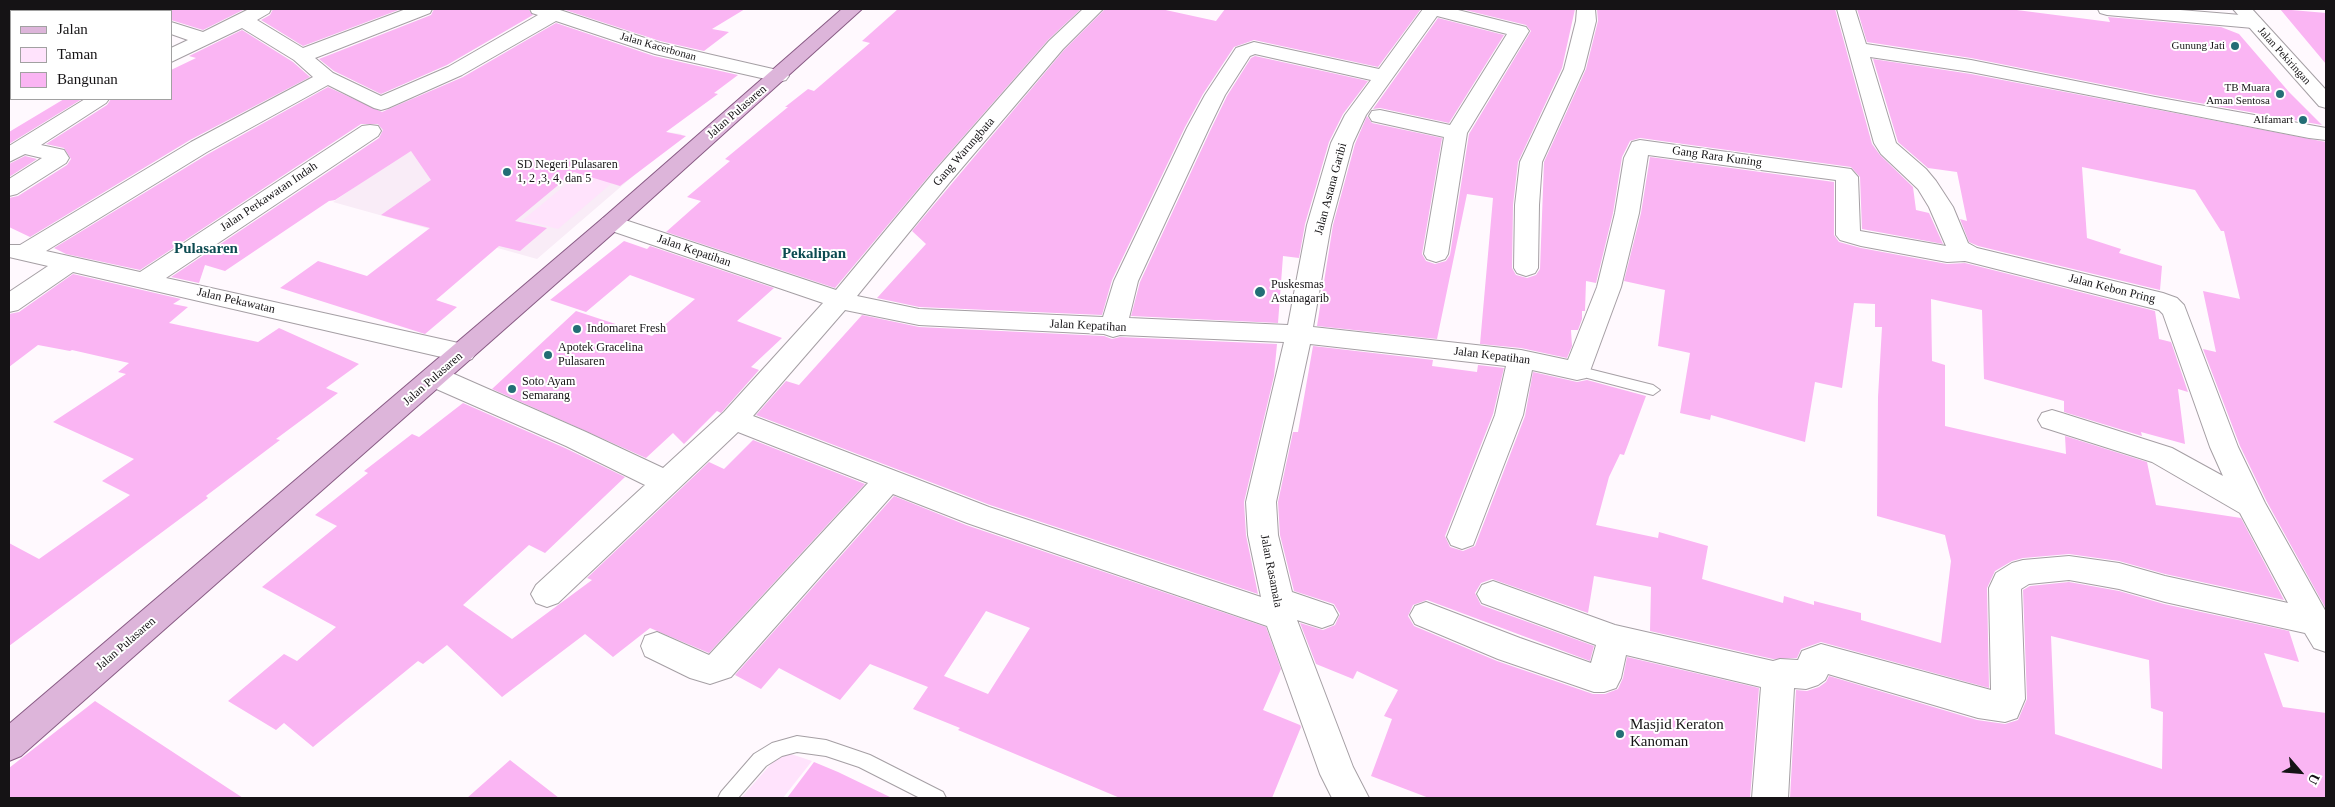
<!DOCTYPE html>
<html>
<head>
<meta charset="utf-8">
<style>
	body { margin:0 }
	#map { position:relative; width:2335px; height:807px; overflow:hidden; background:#fff9fe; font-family:"Times New Roman",serif }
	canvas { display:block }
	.frame { position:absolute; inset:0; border:10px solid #151315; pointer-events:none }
	.legend { position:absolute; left:10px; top:10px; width:162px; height:90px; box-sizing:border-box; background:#fff; border:1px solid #a1a1a1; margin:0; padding:6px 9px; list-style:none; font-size:15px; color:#151315 }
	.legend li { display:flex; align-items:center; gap:10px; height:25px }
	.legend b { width:25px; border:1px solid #a1a1a1 }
	.north { position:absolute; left:2275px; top:747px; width:50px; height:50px; -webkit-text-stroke:4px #fff; paint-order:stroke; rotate:117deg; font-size:14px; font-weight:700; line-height:20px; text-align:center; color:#151315 }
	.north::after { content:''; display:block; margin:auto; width:18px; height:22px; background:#151315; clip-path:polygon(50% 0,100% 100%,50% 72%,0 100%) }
</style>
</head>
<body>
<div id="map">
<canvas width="2335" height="807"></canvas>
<div class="frame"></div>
<ul class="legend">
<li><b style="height:6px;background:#ddb5da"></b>Jalan</li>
<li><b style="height:14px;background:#ffe3fc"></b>Taman</li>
<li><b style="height:14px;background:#fab5f3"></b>Bangunan</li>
</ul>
<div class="north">U</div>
</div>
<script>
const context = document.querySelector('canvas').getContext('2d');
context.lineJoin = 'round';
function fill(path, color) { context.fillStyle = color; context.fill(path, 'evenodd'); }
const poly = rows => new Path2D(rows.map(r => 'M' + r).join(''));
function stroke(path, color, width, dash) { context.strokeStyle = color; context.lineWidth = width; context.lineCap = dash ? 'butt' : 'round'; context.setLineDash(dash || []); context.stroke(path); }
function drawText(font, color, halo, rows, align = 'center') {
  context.font = font + ' "Times New Roman",serif'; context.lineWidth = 4; context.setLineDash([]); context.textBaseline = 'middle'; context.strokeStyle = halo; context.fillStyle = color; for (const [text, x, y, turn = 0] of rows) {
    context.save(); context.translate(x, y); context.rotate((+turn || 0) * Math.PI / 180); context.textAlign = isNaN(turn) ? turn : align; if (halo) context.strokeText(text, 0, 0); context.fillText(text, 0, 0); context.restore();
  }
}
fill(poly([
	[406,96,434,102,682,134,537,259,333,202,420,142,364,126]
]), '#f9ecf7');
fill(poly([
	[592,163,626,171,558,229,523,220],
	[788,753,812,761,783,798,741,798,778,756]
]), '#ffe3fc');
fill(poly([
	[171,9,245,9,203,30,171,20],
	[273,9,401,9,303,46,261,20,270,15],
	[434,9,528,9,533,15,447,65,381,94,334,71,319,59,431,15],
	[562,9,745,9,712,29,729,32,704,51,660,41],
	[898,9,1081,9,1048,40,933,171,835,288,666,232,701,201,687,197,730,161,725,159,788,107,785,107,808,89,814,91,870,43,862,41],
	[1105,9,1161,9,1216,21,1225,9,1421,9,1378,67,1254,40,1234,47,1203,94,1185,127,1112,280,1102,315,919,307,877,298,926,244,912,231,1064,50],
	[1461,9,1575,9,1562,68,1518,162,1513,205,1512,268,1516,275,1527,278,1536,275,1540,269,1544,162,1586,69,1598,21,1597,9,1835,9,1872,144,1880,155,1913,187,1916,210,1929,213,1943,244,1862,229,1860,177,1851,167,1640,138,1630,141,1622,157,1613,213,1596,283,1586,281,1585,311,1582,311,1582,319,1578,330,1571,330,1572,346,1567,358,1521,348,1480,344,1493,198,1467,194,1437,339,1317,326,1333,225,1355,144,1367,116,1372,123,1442,138,1422,254,1426,261,1435,264,1446,261,1450,255,1469,134,1531,31,1526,25],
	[1857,9,2009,9,2110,22,2108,17,2221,27,2239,34,2289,92,2322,125,2155,95,1971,58,1867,42],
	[2280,9,2326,13,2326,64],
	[1438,18,1504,35,1449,123,1380,108,1373,109],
	[556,23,654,56,738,75,714,93,718,94,666,132,686,136,620,186,574,172,515,221,547,228,520,251,499,246,436,300,457,307,425,334,280,288,318,261,367,276,430,228,381,215,431,180,411,151,335,200,329,201,225,271,205,265,199,283,171,277,379,138,383,130,378,124,361,124,140,270,66,254,54,248,208,154,328,87,382,112,463,77],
	[242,30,293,62,310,77,190,140,30,237,9,227,9,198,18,196,67,165,71,159,64,148,46,144,107,105,111,99,171,99,171,70,196,58,189,56],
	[1255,56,1368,81,1343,114,1329,142,1305,224,1299,258,1283,256,1278,323,1131,316,1140,282,1211,129,1227,96,1251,58],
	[1873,59,1971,74,2326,142,2326,609,2267,502,2240,446,2203,349,2216,352,2203,291,2240,299,2224,231,2221,231,2195,190,2082,167,2087,238,2121,249,2119,253,2162,266,2160,290,1978,246,1969,242,1960,219,1967,221,1957,172,1928,168,1898,142],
	[64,99,82,99,9,144,9,132],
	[25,156,37,159,9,177,9,164],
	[1650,157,1834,182,1834,235,1839,242,1861,248,1947,264,1965,263,2155,311,2159,339,2171,342,2188,392,2178,389,2185,444,2141,432,2142,436,2064,412,2064,401,1984,379,1982,310,1931,299,1932,361,1945,365,1945,426,2066,454,2065,436,2147,462,2156,505,2241,518,2284,600,2165,574,2119,561,2069,554,2023,558,2012,561,1995,571,1987,588,1989,688,1821,642,1801,649,1797,658,1773,659,1650,631,1651,587,1594,576,1588,613,1492,579,1481,583,1475,593,1481,605,1594,646,1590,661,1427,600,1413,605,1408,616,1414,626,1497,661,1593,694,1605,694,1618,689,1623,678,1627,657,1759,688,1750,798,1429,798,1371,776,1392,719,1384,716,1398,690,1357,671,1353,679,1316,664,1300,623,1323,630,1335,625,1340,614,1334,604,1294,591,1280,535,1278,502,1293,432,1298,432,1313,346,1433,360,1432,366,1477,372,1478,365,1504,368,1493,414,1445,536,1450,547,1463,551,1475,546,1525,416,1533,372,1577,382,1587,380,1646,396,1624,455,1620,454,1609,477,1596,525,1658,538,1659,532,1708,546,1702,579,1783,603,1784,596,1814,605,1814,601,1861,613,1861,620,1941,643,1951,561,1945,535,1877,516,1878,397,1882,327,1875,327,1875,304,1854,303,1842,388,1815,382,1805,442,1711,415,1710,420,1680,413,1690,353,1658,346,1665,290,1624,281,1641,213],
	[624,241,647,249,650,246,774,288,737,321,782,338,751,367,759,370,721,413,717,411,684,444,673,433,646,458,492,389,576,311,652,336,695,299,630,275,586,312,550,300],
	[73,274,181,299,173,304,188,307,169,323,258,342,279,328,359,364,326,388,338,393,276,439,280,440,206,496,208,498,9,646,9,543,39,559,130,495,102,481,134,459,53,422,126,374,118,372,129,363,72,350,70,351,38,345,9,367,9,314,19,312],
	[862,315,919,327,1104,336,1112,339,1120,337,1277,344,1274,376,1244,502,1246,535,1258,594,990,505,756,415,786,381,799,385],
	[463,403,565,448,625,477,545,553,529,545,463,605,512,639,592,580,587,578,709,462,724,469,753,440,865,484,709,653,650,628,613,657,585,634,502,697,447,645,423,664,418,661,313,747,284,723,276,730,228,701,284,654,297,661,336,627,262,587,337,526,315,515,368,473,364,471,412,434,419,437],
	[894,496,966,525,1266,627,1281,669,1263,710,1300,725,1301,727,1272,798,1120,798,958,730,960,728,913,709,928,687,870,664,840,700,779,668,761,689,735,675],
	[986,611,1030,628,988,694,944,676],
	[2069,582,2119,591,2164,604,2289,631,2299,662,2264,653,2283,707,2326,713,2326,798,1790,798,1796,690,1807,691,1819,687,1826,682,1829,676,1977,720,2005,724,2018,720,2027,699,2023,590,2030,586],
	[2051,636,2149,660,2151,708,2163,712,2162,769,2055,734],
	[95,701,243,798,9,798,9,768],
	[510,760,559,798,467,798],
	[814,762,838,772,892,798,787,798]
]), '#fab5f3');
const lane = poly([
	[1577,366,1653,385,1660,390,1653,395,1572,374,1570,371,1572,368,1577,366],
	[797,736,826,740,870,755,943,792,946,798,920,798,859,767,826,756,797,752,782,756,766,766,738,798,718,798,721,792,754,754,772,743,797,736]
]);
const street = poly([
	[21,9,42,9,41,11,20,11,21,9],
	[91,9,117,9,118,11,92,11,91,9],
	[249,9,271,9,269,13,257,20,303,48,406,9,432,9,430,13,315,58,333,73,381,96,448,67,538,15,532,13,530,9,557,9,660,43,786,72,789,76,786,80,779,82,655,54,556,21,462,75,388,108,381,110,374,108,328,85,207,152,46,251,140,272,362,126,370,125,378,126,381,131,378,136,166,278,463,344,472,347,476,353,472,359,463,362,73,272,18,310,9,312,9,292,48,266,9,257,9,245,20,245,191,142,313,77,294,60,242,28,171,62,171,48,188,40,171,34,171,22,203,32,249,9],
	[1083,9,1103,9,1063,49,950,182,857,296,919,309,1103,317,1114,281,1187,128,1205,95,1236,48,1254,42,1379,69,1423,9,1454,9,1526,27,1529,31,1467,133,1448,254,1445,259,1436,262,1427,259,1424,254,1444,137,1372,121,1369,116,1372,111,1380,110,1450,125,1507,34,1437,16,1366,115,1353,143,1331,225,1313,327,1521,350,1568,360,1597,287,1615,213,1624,158,1632,142,1640,140,1851,169,1858,177,1860,231,1946,246,1929,207,1918,189,1881,154,1874,143,1837,9,1855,9,1866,44,1971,60,2155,97,2326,128,2326,140,2309,138,1971,72,1870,57,1896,143,1926,169,1936,181,1953,207,1968,243,1977,248,2163,293,2177,298,2184,305,2238,447,2265,503,2326,612,2326,652,2314,648,2305,633,2165,602,2119,589,2069,580,2029,584,2021,589,2025,699,2017,718,2005,722,1978,718,1828,674,1825,680,1818,685,1806,689,1794,688,1788,798,1752,798,1761,687,1626,655,1621,678,1616,688,1604,692,1594,692,1498,659,1415,624,1410,615,1415,606,1426,602,1520,638,1591,663,1596,645,1482,603,1477,594,1482,585,1493,581,1615,625,1773,661,1780,659,1798,660,1802,651,1821,644,1991,690,1989,588,1996,573,2012,563,2023,560,2069,556,2119,563,2165,576,2288,603,2240,513,2152,462,2042,427,2038,420,2042,413,2052,410,2062,413,2172,448,2223,476,2210,447,2163,314,2159,310,1965,261,1947,262,1861,246,1840,240,1836,235,1836,180,1648,155,1639,213,1621,287,1590,371,1586,378,1577,380,1532,370,1523,415,1473,545,1462,549,1451,545,1447,537,1495,415,1506,366,1310,344,1276,502,1278,535,1292,592,1333,606,1338,615,1333,624,1322,628,1297,620,1353,767,1369,798,1332,798,1320,774,1267,626,967,523,893,494,731,677,710,684,690,678,645,656,641,646,645,636,657,632,709,655,868,483,738,432,558,603,547,607,536,603,531,594,536,585,645,485,566,446,425,384,422,377,425,370,435,368,445,370,586,432,663,468,724,412,823,303,603,228,599,223,603,218,611,216,619,218,836,290,934,172,1049,41,1083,9],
	[1255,54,1371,80,1345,115,1331,143,1307,225,1288,325,1129,318,1138,281,1209,128,1225,95,1250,56,1255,54],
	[845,310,919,325,1104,334,1113,337,1120,335,1284,342,1246,502,1248,535,1261,597,989,507,753,416,845,310],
	[1577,9,1595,9,1596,21,1584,69,1542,162,1539,205,1538,268,1535,273,1526,276,1517,273,1514,268,1515,205,1520,162,1564,69,1576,21,1577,9],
	[2098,9,2168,9,2253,16,2260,18,2263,22,2260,26,2253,28,2107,15,2100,13,2098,9],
	[11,15,11,27,9,28,9,16,11,15],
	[85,99,109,99,106,103,41,145,64,150,69,158,66,163,17,194,9,196,9,179,42,158,25,154,9,162,9,146,85,99]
]);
const secondary = poly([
	[2233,9,2252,9,2326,90,2326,108,2319,106,2233,9]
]);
const primary = poly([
	[842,9,862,9,619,228,21,756,9,761,9,724,603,218,842,9]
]);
stroke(lane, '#a59fa4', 2);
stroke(street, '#a59fa4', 2);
stroke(secondary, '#a59fa4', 2);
stroke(primary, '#895c85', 2);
fill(lane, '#fff');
fill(street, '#fff');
fill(secondary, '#fff');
fill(primary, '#ddb5da');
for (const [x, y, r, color] of [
	[2235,46,5,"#236e75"],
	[2280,94,5,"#236e75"],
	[2303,120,5,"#236e75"],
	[507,172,5,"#236e75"],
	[1260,292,6,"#236e75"],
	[577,329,5,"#236e75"],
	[548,355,5,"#236e75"],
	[512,389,5,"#236e75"],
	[1620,734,5,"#236e75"]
]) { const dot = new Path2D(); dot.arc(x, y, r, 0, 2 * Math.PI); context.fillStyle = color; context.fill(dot); stroke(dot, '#fff', 2); }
drawText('11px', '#151315', '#fff', [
	["Gunung Jati",2225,46],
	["TB Muara",2270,88],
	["Aman Sentosa",2270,101],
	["Alfamart",2293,120]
], 'right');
drawText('11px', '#151315', '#fff', [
	["Jalan Kacerbonan",658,47,16],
	["Jalan Pekiringan",2284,56,48]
]);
drawText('12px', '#151315', '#fff', [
	["Jalan Pulasaren",737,112,-41],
	["Gang Warungbata",964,152,-49],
	["Gang Rara Kuning",1717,157,8],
	["Jalan Astana Garibi",1331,189,-75],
	["Jalan Perkawatan Indah",269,197,-34],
	["Jalan Kepatihan",694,251,19],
	["Jalan Kebon Pring",2112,289,14],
	["Jalan Pekawatan",236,301,13],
	["Jalan Kepatihan",1088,326,3],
	["Jalan Kepatihan",1492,356,7],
	["Jalan Pulasaren",433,379,-41],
	["Jalan Rasamala",1271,571,79],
	["Jalan Pulasaren",126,644,-41]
]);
drawText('12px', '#151315', '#fff', [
	["SD Negeri Pulasaren",517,165],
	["1, 2 ,3, 4, dan 5",517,179],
	["Puskesmas",1271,285],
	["Astanagarib",1271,299],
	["Indomaret Fresh",587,329],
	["Apotek Gracelina",558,348],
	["Pulasaren",558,362],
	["Soto Ayam",522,382],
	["Semarang",522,396]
], 'left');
drawText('bold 15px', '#0c4b51', '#fff', [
	["Pulasaren",206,249],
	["Pekalipan",814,254]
]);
drawText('15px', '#151315', '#fff', [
	["Masjid Keraton",1630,725],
	["Kanoman",1630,742]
], 'left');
</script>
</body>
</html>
